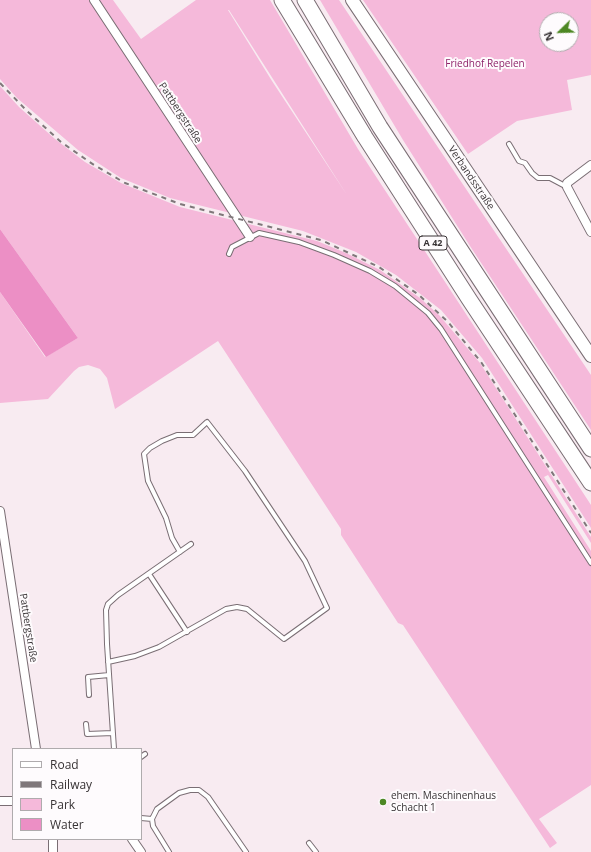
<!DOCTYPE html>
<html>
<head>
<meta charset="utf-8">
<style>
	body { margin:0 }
	#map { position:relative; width:591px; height:852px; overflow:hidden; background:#f8ebf1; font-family:"Open Sans",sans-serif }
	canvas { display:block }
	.legend { position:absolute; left:12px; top:748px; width:130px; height:92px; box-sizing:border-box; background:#fefbfd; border:1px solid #afabad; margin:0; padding:5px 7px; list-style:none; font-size:12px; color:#383335 }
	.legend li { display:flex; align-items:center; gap:8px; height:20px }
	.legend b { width:20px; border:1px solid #afabad }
	.north { position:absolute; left:539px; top:12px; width:40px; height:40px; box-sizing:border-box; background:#fefbfd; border:1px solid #afabad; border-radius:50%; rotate:247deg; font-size:11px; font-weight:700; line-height:16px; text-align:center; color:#383335 }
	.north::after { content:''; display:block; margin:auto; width:14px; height:18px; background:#4d8723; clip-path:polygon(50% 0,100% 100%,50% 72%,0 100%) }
</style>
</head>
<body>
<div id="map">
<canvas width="591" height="852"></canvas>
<ul class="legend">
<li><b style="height:5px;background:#fff"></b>Road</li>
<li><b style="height:5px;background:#7f777a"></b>Railway</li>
<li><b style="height:11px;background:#f5b9da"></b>Park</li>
<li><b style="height:11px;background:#ec8fc5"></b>Water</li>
</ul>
<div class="north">N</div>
</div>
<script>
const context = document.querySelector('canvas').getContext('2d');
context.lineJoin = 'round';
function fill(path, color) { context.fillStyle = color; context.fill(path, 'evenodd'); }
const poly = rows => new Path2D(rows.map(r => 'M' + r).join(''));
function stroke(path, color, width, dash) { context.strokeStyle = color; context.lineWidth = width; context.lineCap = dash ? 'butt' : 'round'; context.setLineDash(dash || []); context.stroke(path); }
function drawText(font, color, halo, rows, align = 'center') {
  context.font = font + ' "Open Sans",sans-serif'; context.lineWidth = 4; context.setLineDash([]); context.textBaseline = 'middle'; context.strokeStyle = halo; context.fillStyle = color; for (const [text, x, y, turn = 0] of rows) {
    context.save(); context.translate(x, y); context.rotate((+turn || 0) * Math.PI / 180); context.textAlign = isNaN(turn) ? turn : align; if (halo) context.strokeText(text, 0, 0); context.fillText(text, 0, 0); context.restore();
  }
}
fill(poly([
	[0,0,113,0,141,39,196,0,270,0,358,149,591,505,591,528,482,358,441,310,396,275,356,252,303,231,170,198,121,178,78,150,17,98,0,79],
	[228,10,229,10,347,195,272,81],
	[320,0,339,0,591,375,591,430,470,246,403,140],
	[363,0,591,0,591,75,567,80,572,110,517,121,468,154],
	[547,20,571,20,571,44,547,44],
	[0,86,19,107,55,139,85,162,121,183,180,207,317,241,346,253,380,270,420,298,439,315,480,363,591,537,591,543,548,475,544,477,591,551,591,785,539,819,557,843,550,848,403,625,398,623,341,535,341,529,218,341,115,409,107,378,100,369,88,365,79,367,74,371,48,399,0,403,0,292,45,357,78,338,0,229]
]), '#f5b9da');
fill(poly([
	[0,229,78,338,46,357,0,292]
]), '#ec8fc5');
const service = poly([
	[509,144,519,161,525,163,532,173,538,178,550,178,567,187],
	[229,254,232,247,259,233,299,242,334,255,370,271,395,286,428,313,441,329,591,563],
	[149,574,187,632],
	[108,662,135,656,159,647,226,609,237,607,247,609,284,639,327,608,305,561,245,471,207,422,193,435,177,435,162,441,150,448,144,454,148,481,166,518,172,538,180,552],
	[89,695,88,677,109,675],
	[86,724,87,734,113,733],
	[114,749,107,644,106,610,108,604,118,595,191,544],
	[141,757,145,754],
	[141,818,152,819],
	[309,843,316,852],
	[169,852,153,826,152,819,157,809,179,793,190,790,199,790,208,797,246,852]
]);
const minor = poly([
	[94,0,250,237],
	[591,165,567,183,567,187,591,232],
	[0,511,36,749],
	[0,801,13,801],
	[132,839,141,852],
	[53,852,53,839]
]);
const secondary = poly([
	[352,0,591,356]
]);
const motorway = poly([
	[282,0,365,137,469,299,591,483],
	[305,0,380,127,591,449]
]);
stroke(service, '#7a6e74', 6);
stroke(minor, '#7a6e74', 10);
stroke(secondary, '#7a6e74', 14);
stroke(motorway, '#7a6e74', 17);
stroke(service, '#fff', 4);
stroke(minor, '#fff', 8);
stroke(secondary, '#fff', 12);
stroke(motorway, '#fff', 15);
stroke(poly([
	[0,83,27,111,61,142,94,165,125,183,180,204,321,240,379,267,419,295,448,322,481,362,591,533]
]), '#7f777a', 2, [5, 5]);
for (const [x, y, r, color] of [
	[383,802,4,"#4d8723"]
]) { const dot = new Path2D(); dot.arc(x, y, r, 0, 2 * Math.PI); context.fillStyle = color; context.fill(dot); stroke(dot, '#fefbfd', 1.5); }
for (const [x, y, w] of [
	[433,243,28]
]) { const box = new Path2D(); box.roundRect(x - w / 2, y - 7, w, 14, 3); context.fillStyle = '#fefbfd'; context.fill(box); stroke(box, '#383335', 1); }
drawText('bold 9px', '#383335', null, [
	["A 42",433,243]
]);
drawText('10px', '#8f246a', '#fefbfd', [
	["Friedhof Repelen",485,64]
]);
drawText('10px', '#383335', '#fefbfd', [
	["Pattbergstraße",180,113,57],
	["Verbandsstraße",471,178,56],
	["Pattbergstraße",28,628,81]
]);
drawText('10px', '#383335', '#fefbfd', [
	["ehem. Maschinenhaus",391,796],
	["Schacht 1",391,808]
], 'left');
</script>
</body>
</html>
